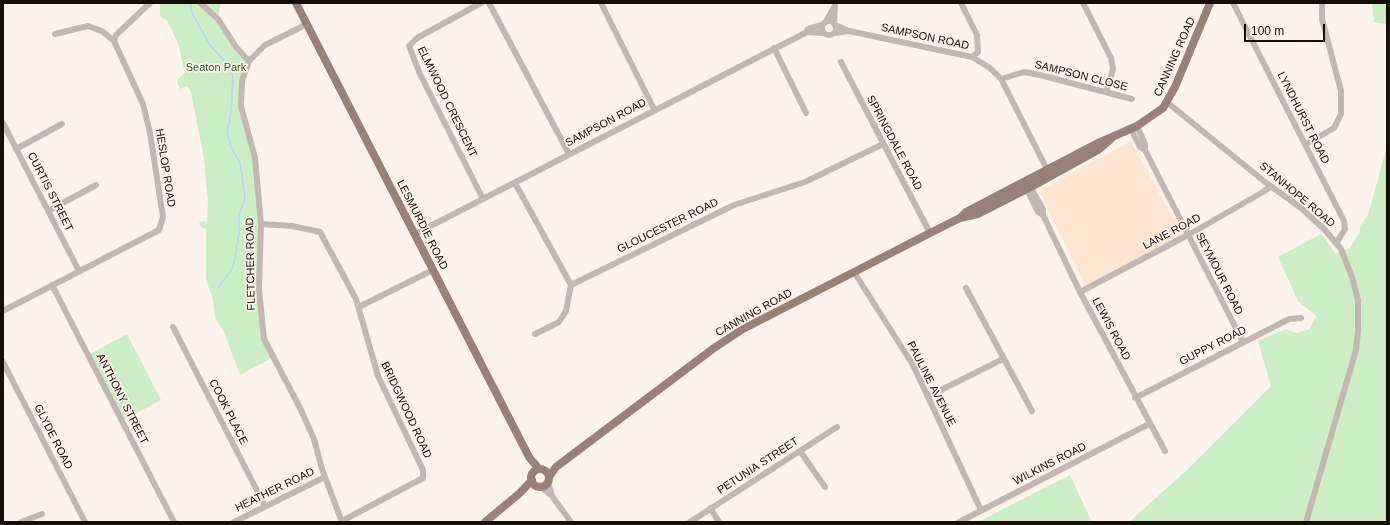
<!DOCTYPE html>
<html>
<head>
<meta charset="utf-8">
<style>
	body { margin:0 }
	#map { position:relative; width:1390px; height:525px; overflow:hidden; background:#fef3eb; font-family:Helvetica,sans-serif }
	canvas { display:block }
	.frame { position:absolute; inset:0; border:4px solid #170e08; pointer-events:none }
	.scale { position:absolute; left:1244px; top:24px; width:81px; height:18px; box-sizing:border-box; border:2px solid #170e08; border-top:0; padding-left:5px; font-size:12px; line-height:14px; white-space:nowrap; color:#170e08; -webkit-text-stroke:3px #fef3eb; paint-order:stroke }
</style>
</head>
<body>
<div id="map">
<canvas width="1390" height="525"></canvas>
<div class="frame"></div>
<div class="scale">100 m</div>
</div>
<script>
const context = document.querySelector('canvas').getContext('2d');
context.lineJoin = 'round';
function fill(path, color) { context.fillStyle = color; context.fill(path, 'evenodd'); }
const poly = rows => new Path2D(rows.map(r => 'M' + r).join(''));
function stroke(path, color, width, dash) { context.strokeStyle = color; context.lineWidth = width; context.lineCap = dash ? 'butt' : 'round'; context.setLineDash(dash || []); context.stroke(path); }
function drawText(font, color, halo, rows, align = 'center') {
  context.font = font + ' Helvetica,sans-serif'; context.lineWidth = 3.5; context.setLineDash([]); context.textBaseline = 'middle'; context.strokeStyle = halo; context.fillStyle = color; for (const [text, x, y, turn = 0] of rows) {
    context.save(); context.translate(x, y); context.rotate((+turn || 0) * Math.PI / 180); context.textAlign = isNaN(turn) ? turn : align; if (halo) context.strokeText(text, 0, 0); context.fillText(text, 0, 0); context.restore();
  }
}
fill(poly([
	[1131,141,1172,217,1177,219,1185,234,1085,285,1039,191]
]), '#ffe5d0');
fill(poly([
	[160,3,221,3,218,19,249,61,242,81,241,106,255,158,257,191,259,289,264,339,274,357,240,375,224,332,215,318,213,299,206,280,206,229,201,227,199,223,203,221,207,222,208,202,204,159,191,92,187,86,180,89,177,83,178,79,185,73,179,46,167,20,162,18,160,15],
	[1372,3,1387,3,1387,24,1374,22],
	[1387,146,1387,521,1129,522,1187,470,1271,386,1258,341,1286,329,1296,333,1310,329,1316,316,1298,301,1278,257,1321,234,1336,254,1350,248,1360,232,1360,226,1368,215],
	[127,334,161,400,122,421,88,355],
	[1070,475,1092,522,978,522,1050,485]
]), '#cbeec5');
stroke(poly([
	[190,5,193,15,209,44,230,67,233,77,231,113,227,132,231,147,240,163,245,198,239,216,239,234,234,263,232,269,218,288]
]), '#bad2fa', 1.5);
stroke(poly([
	[200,3,218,19,236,47,249,61],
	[481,3,417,38,409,46,420,74,483,199],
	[489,3,569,154],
	[601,3,654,109],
	[961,3,977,35,978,52,972,57],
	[1083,3,1111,58,1113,69,1106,92],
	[1233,3,1344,221,1345,229,1337,242],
	'822 28a7 7 0 1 1 14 0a7 7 0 1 1-14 0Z',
	[826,22,834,7],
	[307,24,265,45,249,61,242,81,241,106,255,158,261,224,259,289,264,339,300,408,314,439,322,469,342,522],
	[834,24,835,3],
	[835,25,849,31,972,57,990,68,1001,79,1049,173],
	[807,32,823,33],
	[834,33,849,31],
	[55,34,88,26,102,31,114,41],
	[774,48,806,113],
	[841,62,930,233],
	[1001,79,1024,72,1040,75,1132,99],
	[1168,103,1265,182,1301,208,1325,230,1341,249,1352,277,1358,300,1358,331,1356,350,1306,522],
	[3,123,79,271],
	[1137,126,1145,144,1145,150],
	[1131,129,1140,147,1145,150,1243,342],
	[1306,144,1334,128,1341,114,1341,91,1322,19,1322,3],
	[16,149,62,124],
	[515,183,571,285,734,205,805,182,883,144],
	[1029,185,1043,209,1043,215,1080,292,1165,451],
	[1025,186,1038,212,1043,215],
	[48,211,96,185],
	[261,224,292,226,320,232,356,299,378,376,423,470,423,478,342,521],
	[415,234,807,32,808,29,822,25],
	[854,272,913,365,981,510],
	[52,285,174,522],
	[966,288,1032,411],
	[1080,292,1188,235,1263,192,1271,186],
	[359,307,433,270],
	[3,311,159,230,163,217,150,133,143,104,114,41,116,35,150,3],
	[173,327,265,506],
	[535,334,559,322,566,311,571,285],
	[3,362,85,522],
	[929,396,1003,359],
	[1135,398,1289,319,1301,318],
	[800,451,825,487],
	[548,482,552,496,571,522],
	[541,487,552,496],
	[710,508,719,522],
	[21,522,42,514],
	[234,522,325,477],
	[690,522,837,427],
	[959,522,1149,424]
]), '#c4b6b1', 6);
stroke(poly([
	[296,3,529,457,539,469],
	[960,218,966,212,1096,144,1137,126,1163,108,1175,87,1210,3],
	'531 478a9 9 0 1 1 18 0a9 9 0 1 1-18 0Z',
	[549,477,556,467,714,348,743,329,930,233,960,218,978,214,1031,187,1098,150,1111,139],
	[485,522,520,493,532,480]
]), '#9a8178', 8);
drawText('11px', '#170e08', '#fef3eb', [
	["SAMPSON ROAD",925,37,12],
	["CANNING ROAD",1175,57,-66],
	["SAMPSON CLOSE",1081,76,14],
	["ELMWOOD CRESCENT",447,102,64],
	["LYNDHURST ROAD",1303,118,63],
	["SAMPSON ROAD",606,123,-28],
	["SPRINGDALE ROAD",894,143,62],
	["HESLOP ROAD",165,168,81],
	["CURTIS STREET",50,192,63],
	["STANHOPE ROAD",1297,195,40],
	["LESMURDIE ROAD",422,225,63],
	["GLOUCESTER ROAD",668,226,-26],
	["LANE ROAD",1172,232,-28],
	["FLETCHER ROAD",251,264,-91],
	["SEYMOUR ROAD",1219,274,63],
	["CANNING ROAD",754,313,-29],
	["LEWIS ROAD",1111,329,62],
	["GUPPY ROAD",1213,346,-27],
	["PAULINE AVENUE",931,384,63],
	["ANTHONY STREET",122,399,63],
	["BRIDGWOOD ROAD",406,410,65],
	["COOK PLACE",228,412,63],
	["GLYDE ROAD",53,437,63],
	["WILKINS ROAD",1050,464,-27],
	["PETUNIA STREET",758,466,-33],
	["HEATHER ROAD",275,490,-26]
]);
drawText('11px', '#2c5f24', '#fef3eb', [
	["Seaton Park",216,68]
]);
</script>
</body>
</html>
